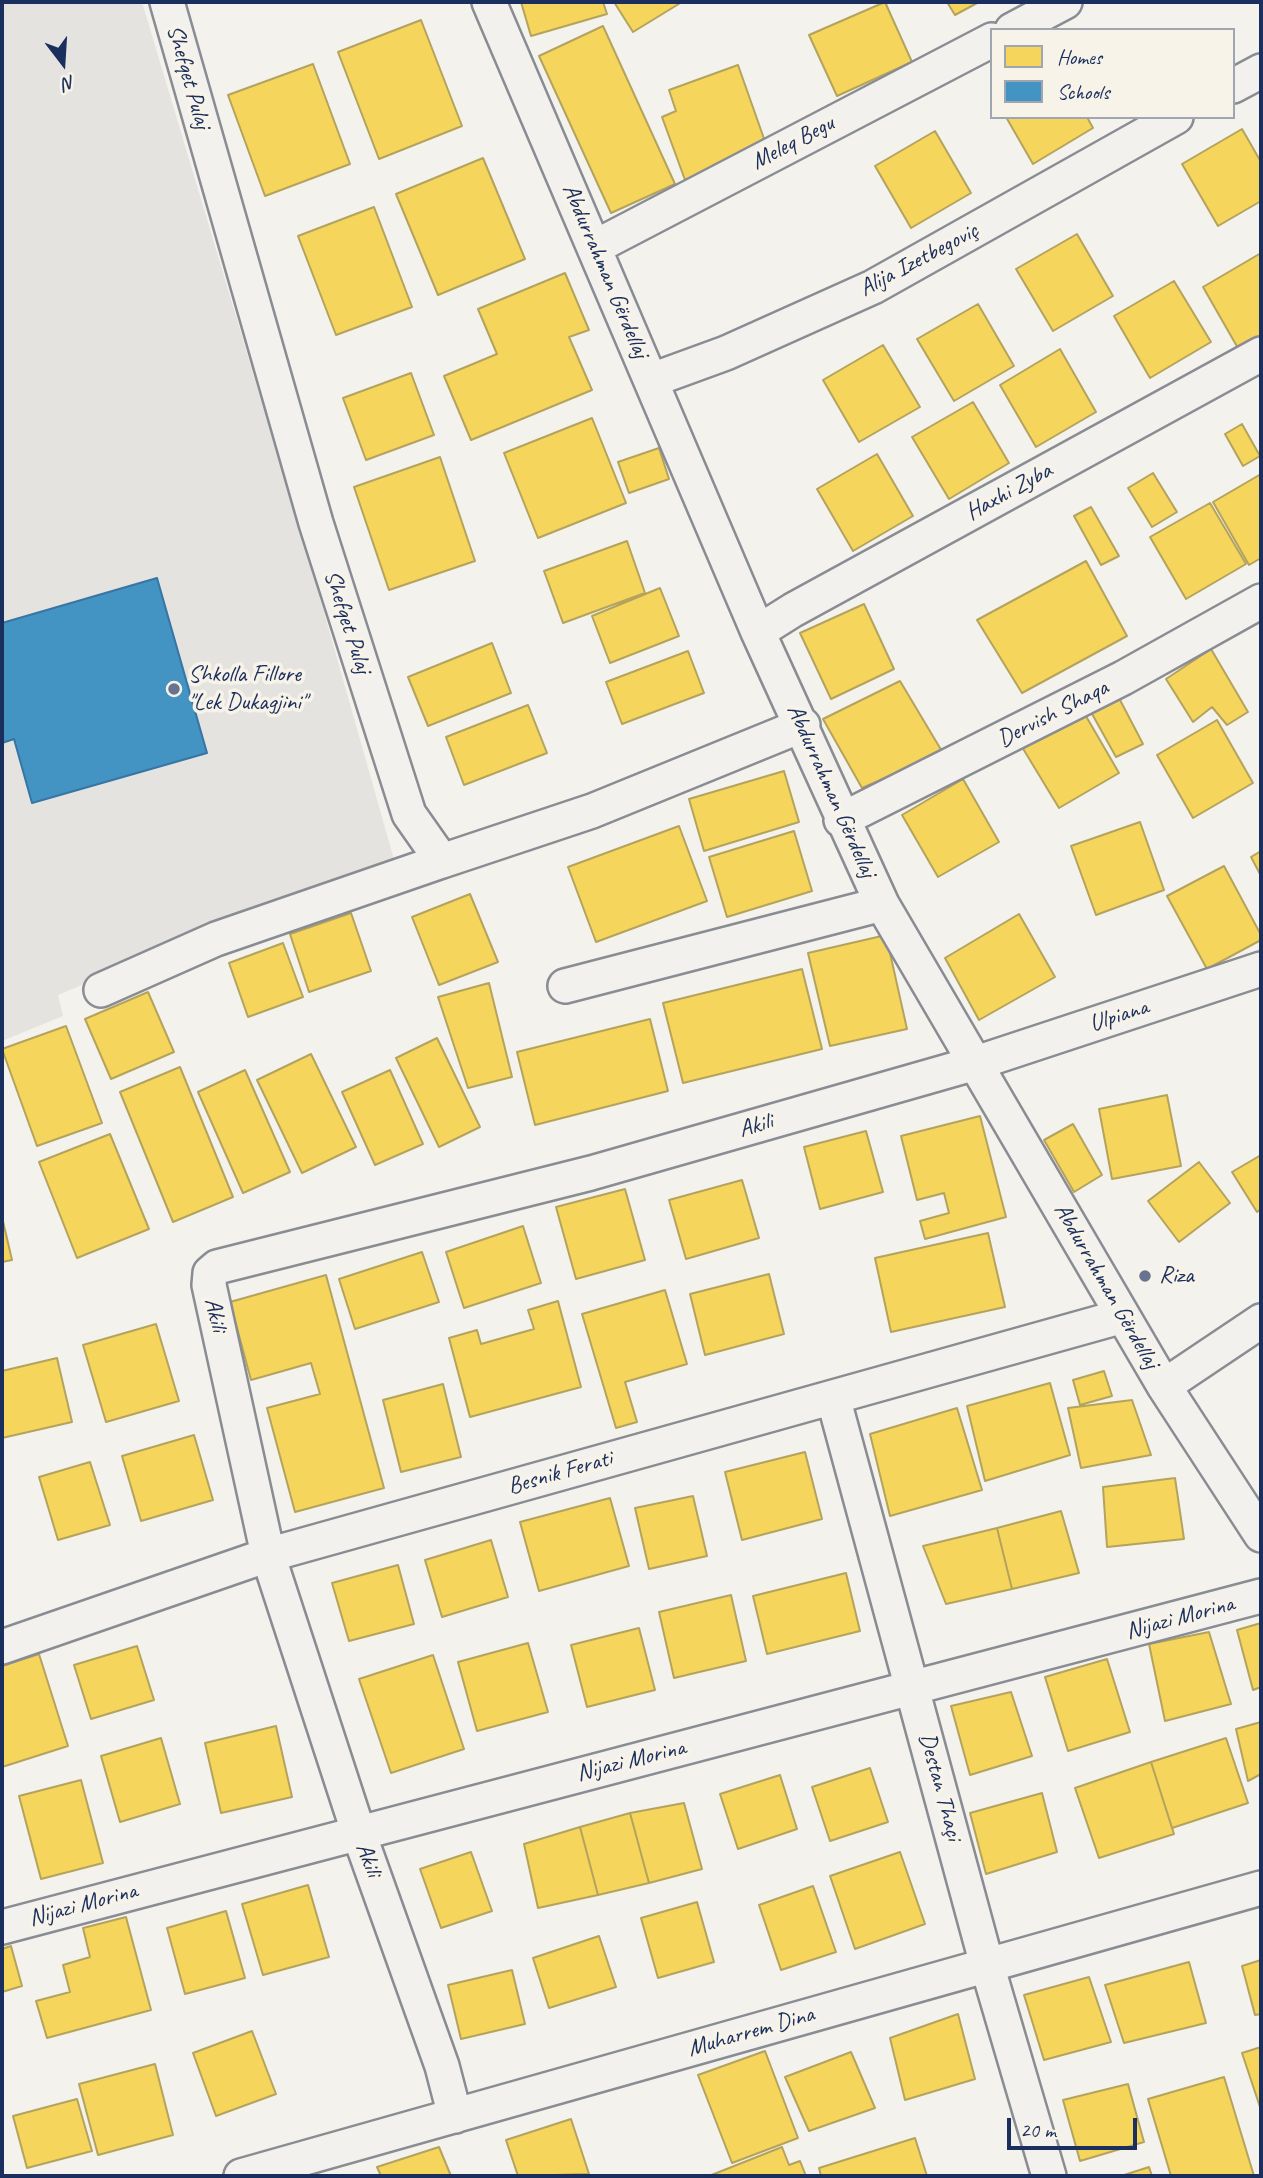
<!DOCTYPE html>
<html>
<head>
<meta charset="utf-8">
<style>
	body { margin:0 }
	#map { position:relative; width:1263px; height:2178px; overflow:hidden; background:#f4f2ec; font-family:Caveat,sans-serif }
	canvas { display:block }
	.frame { position:absolute; inset:0; border:4px solid #1b2f5e; pointer-events:none }
	.legend { position:absolute; left:990px; top:28px; width:245px; height:91px; box-sizing:border-box; background:#f7f3e8; border:2px solid #9fa5b1; margin:0; padding:9px 12px; list-style:none; font-size:21px; color:#1b2f5e }
	.legend li { display:flex; align-items:center; gap:14px; height:35px }
	.legend b { width:35px; border:2px solid #9fa5b1 }
	.north { position:absolute; left:28px; top:28px; width:70px; height:70px; -webkit-text-stroke:5px #f7f3e8; paint-order:stroke; rotate:163deg; font-size:19px; font-weight:700; line-height:28px; text-align:center; color:#1b2f5e }
	.north::after { content:''; display:block; margin:auto; width:24px; height:32px; background:#1b2f5e; clip-path:polygon(50% 0,100% 100%,50% 72%,0 100%) }
	.scale { position:absolute; left:1007px; top:2118px; width:130px; height:32px; box-sizing:border-box; border:4px solid #1b2f5e; border-top:0; padding-left:9px; font-size:21px; line-height:24px; white-space:nowrap; color:#1b2f5e; -webkit-text-stroke:5px #f7f3e8; paint-order:stroke }
</style>
</head>
<body>
<div id="map">
<canvas width="1263" height="2178"></canvas>
<div class="frame"></div>
<ul class="legend">
<li><b style="height:19px;background:#f6d55c"></b>Homes</li>
<li><b style="height:19px;background:#4393c3"></b>Schools</li>
</ul>
<div class="north">N</div>
<div class="scale">20 m</div>
</div>
<script>
const context = document.querySelector('canvas').getContext('2d');
context.lineJoin = 'round';
function fill(path, color) { context.fillStyle = color; context.fill(path, 'evenodd'); }
const poly = rows => new Path2D(rows.map(r => 'M' + r).join(''));
function stroke(path, color, width, dash) { context.strokeStyle = color; context.lineWidth = width; context.lineCap = dash ? 'butt' : 'round'; context.setLineDash(dash || []); context.stroke(path); }
function drawText(font, color, halo, rows, align = 'center') {
  context.font = font + ' Caveat,sans-serif'; context.lineWidth = 7; context.setLineDash([]); context.textBaseline = 'middle'; context.strokeStyle = halo; context.fillStyle = color; for (const [text, x, y, turn = 0] of rows) {
    context.save(); context.translate(x, y); context.rotate((+turn || 0) * Math.PI / 180); context.textAlign = isNaN(turn) ? turn : align; if (halo) context.strokeText(text, 0, 0); context.fillText(text, 0, 0); context.restore();
  }
}
fill(poly([
	[2,2,142,2,314,577,395,863,193,938,58,995,63,1016,2,1041]
]), '#e4e3df');
const homes = poly([
	[521,2,603,2,607,14,531,36,521,2],
	[614,2,682,2,633,32,614,2],
	[885,2,912,62,837,96,809,35,885,2],
	[947,2,979,2,955,15,947,2],
	[421,20,462,126,379,159,338,52,421,20],
	[603,26,675,184,611,213,539,56,603,26],
	[313,64,350,164,265,196,228,95,313,64],
	[738,65,768,150,685,180,662,117,676,111,669,90,738,65],
	[1006,117,1087,117,1093,128,1033,164,1006,117],
	[1242,129,1261,162,1261,201,1218,226,1182,164,1242,129],
	[935,131,971,193,911,228,875,166,935,131],
	[483,158,525,259,438,295,396,194,483,158],
	[374,207,412,307,336,335,298,236,374,207],
	[1077,234,1113,296,1053,331,1016,269,1077,234],
	[1261,253,1261,336,1239,350,1203,287,1261,253],
	[565,273,589,330,569,337,592,390,471,440,444,376,497,354,478,309,565,273],
	[1174,281,1211,342,1150,378,1114,316,1174,281],
	[978,304,1014,366,954,401,917,339,978,304],
	[883,345,920,407,859,442,823,380,883,345],
	[1060,349,1096,412,1036,447,1000,385,1060,349],
	[411,373,434,435,366,460,343,398,411,373],
	[973,402,1009,463,949,499,912,437,973,402],
	[592,418,626,503,538,538,504,453,592,418],
	[1242,424,1260,456,1243,466,1225,434,1242,424],
	[659,448,669,479,629,493,618,462,659,448],
	[877,454,913,516,853,551,817,489,877,454],
	[440,457,475,561,389,590,354,487,440,457],
	[1153,473,1177,512,1152,527,1128,488,1153,473],
	[1261,474,1261,558,1249,565,1213,502,1261,474],
	[1210,503,1246,564,1186,599,1150,537,1210,503],
	[1091,507,1119,556,1101,565,1074,516,1091,507],
	[627,541,645,593,563,623,544,571,627,541],
	[1086,561,1127,636,1022,693,977,620,1086,561],
	[660,588,679,636,610,663,592,616,660,588],
	[864,604,894,669,831,699,800,633,864,604],
	[492,643,511,693,428,726,408,677,492,643],
	[1211,649,1248,712,1227,725,1212,707,1193,722,1166,679,1211,649],
	[688,651,704,693,622,724,606,682,688,651],
	[900,681,943,753,862,788,823,719,900,681],
	[1119,698,1143,744,1116,757,1091,712,1119,698],
	[528,705,547,753,464,785,446,737,528,705],
	[1083,711,1119,773,1059,808,1022,747,1083,711],
	[1217,720,1253,783,1193,818,1157,755,1217,720],
	[784,771,799,822,704,851,689,799,784,771],
	[963,779,999,842,938,877,902,815,963,779],
	[1140,822,1164,890,1096,915,1071,846,1140,822],
	[679,826,707,901,596,942,568,867,679,826],
	[794,831,812,891,727,917,709,857,794,831],
	[1261,851,1261,876,1251,857,1261,851],
	[1224,866,1261,935,1261,940,1207,969,1167,896,1224,866],
	[470,894,498,962,439,985,412,917,470,894],
	[351,913,371,971,309,992,290,934,351,913],
	[1019,914,1055,977,979,1020,945,958,1019,914],
	[886,935,907,1029,830,1046,808,953,886,935],
	[283,943,303,997,248,1017,229,963,283,943],
	[802,969,822,1049,683,1083,663,1003,802,969],
	[489,983,512,1077,468,1088,438,997,489,983],
	[148,992,174,1052,111,1079,85,1019,148,992],
	[650,1019,668,1091,535,1125,517,1052,650,1019],
	[66,1026,102,1123,37,1146,2,1049,66,1026],
	[437,1038,480,1127,439,1147,396,1058,437,1038],
	[311,1054,356,1147,302,1173,257,1080,311,1054],
	[180,1067,233,1197,173,1222,120,1092,180,1067],
	[245,1070,290,1172,243,1193,198,1092,245,1070],
	[390,1070,423,1144,375,1165,342,1092,390,1070],
	[1167,1095,1181,1166,1112,1179,1099,1109,1167,1095],
	[980,1116,1006,1217,925,1239,920,1221,949,1213,944,1193,917,1200,901,1136,980,1116],
	[1073,1124,1102,1175,1074,1192,1044,1140,1073,1124],
	[866,1131,883,1192,820,1209,804,1147,866,1131],
	[110,1134,149,1229,77,1258,39,1162,110,1134],
	[1261,1155,1261,1209,1257,1212,1232,1172,1261,1155],
	[1199,1162,1230,1203,1179,1242,1148,1201,1199,1162],
	[742,1180,759,1238,686,1259,669,1200,742,1180],
	[625,1189,645,1260,576,1279,556,1207,625,1189],
	[2,1217,12,1260,2,1262,2,1217],
	[523,1226,541,1283,464,1308,446,1252,523,1226],
	[988,1233,1005,1307,891,1332,875,1258,988,1233],
	[422,1252,439,1302,355,1329,339,1279,422,1252],
	[769,1274,784,1334,705,1355,690,1294,769,1274],
	[326,1275,384,1488,295,1512,267,1408,320,1394,311,1363,251,1380,230,1302,326,1275],
	[665,1290,687,1364,625,1382,637,1422,616,1428,582,1314,665,1290],
	[558,1301,581,1387,470,1417,449,1338,477,1330,481,1344,534,1329,528,1310,558,1301],
	[156,1324,179,1401,106,1422,83,1345,156,1324],
	[57,1358,72,1422,2,1438,2,1371,57,1358],
	[1104,1371,1112,1396,1080,1405,1073,1380,1104,1371],
	[1050,1383,1070,1455,985,1481,967,1406,1050,1383],
	[443,1384,461,1457,401,1472,383,1400,443,1384],
	[1132,1400,1151,1455,1081,1468,1068,1408,1132,1400],
	[957,1408,982,1490,890,1516,870,1434,957,1408],
	[194,1435,213,1500,141,1521,122,1456,194,1435],
	[805,1452,822,1519,742,1540,725,1472,805,1452],
	[90,1462,110,1525,58,1540,39,1477,90,1462],
	[1175,1478,1184,1539,1107,1547,1103,1487,1175,1478],
	[693,1496,707,1556,649,1569,635,1508,693,1496],
	[610,1498,629,1566,539,1591,520,1522,610,1498],
	[1061,1511,1079,1573,1012,1589,997,1528,1061,1511],
	[997,1528,1012,1589,946,1604,923,1546,997,1528],
	[491,1540,508,1597,442,1617,425,1560,491,1540],
	[398,1565,414,1624,349,1641,332,1583,398,1565],
	[846,1573,860,1631,767,1654,753,1596,846,1573],
	[731,1595,746,1661,674,1678,659,1612,731,1595],
	[1261,1623,1261,1687,1253,1690,1237,1630,1261,1623],
	[639,1628,655,1690,587,1707,571,1645,639,1628],
	[1209,1632,1231,1704,1165,1721,1149,1644,1209,1632],
	[528,1643,548,1712,477,1731,458,1662,528,1643],
	[137,1646,154,1700,91,1719,74,1665,137,1646],
	[39,1654,68,1746,2,1767,2,1666,39,1654],
	[433,1655,464,1749,391,1773,359,1679,433,1655],
	[1107,1659,1130,1732,1068,1751,1045,1677,1107,1659],
	[1011,1692,1032,1756,970,1775,951,1706,1011,1692],
	[1261,1722,1261,1774,1248,1781,1236,1729,1261,1722],
	[276,1726,292,1797,221,1813,205,1743,276,1726],
	[161,1738,180,1804,120,1822,101,1756,161,1738],
	[1226,1738,1248,1803,1172,1828,1151,1762,1226,1738],
	[1151,1762,1174,1834,1099,1858,1075,1788,1151,1762],
	[870,1768,888,1822,830,1841,812,1787,870,1768],
	[780,1775,797,1829,738,1849,720,1794,780,1775],
	[81,1780,103,1863,41,1879,19,1796,81,1780],
	[1042,1793,1057,1852,986,1874,970,1813,1042,1793],
	[684,1803,702,1869,649,1883,630,1813,684,1803],
	[630,1813,649,1883,598,1895,580,1827,630,1813],
	[580,1827,598,1895,538,1908,524,1844,580,1827],
	[471,1852,492,1911,441,1928,420,1869,471,1852],
	[900,1852,925,1924,855,1949,830,1876,900,1852],
	[308,1885,329,1957,263,1975,242,1904,308,1885],
	[813,1886,836,1952,781,1970,759,1905,813,1886],
	[697,1902,714,1962,658,1978,641,1918,697,1902],
	[226,1911,245,1978,185,1994,167,1928,226,1911],
	[126,1917,151,2010,47,2038,36,2001,70,1992,63,1965,90,1957,83,1928,126,1917],
	[599,1936,616,1987,549,2008,533,1958,599,1936],
	[11,1946,22,1986,2,1992,2,1949,11,1946],
	[1261,1960,1261,2014,1255,2015,1242,1966,1261,1960],
	[1189,1962,1206,2023,1124,2043,1105,1985,1189,1962],
	[512,1970,525,2024,461,2039,448,1985,512,1970],
	[1089,1977,1111,2042,1044,2060,1024,1995,1089,1977],
	[958,2014,975,2079,905,2100,890,2038,958,2014],
	[252,2031,276,2094,216,2116,193,2053,252,2031],
	[1261,2047,1261,2110,1242,2053,1261,2047],
	[765,2051,798,2138,732,2163,698,2075,765,2051],
	[851,2052,875,2108,809,2131,785,2077,851,2052],
	[155,2064,173,2135,98,2155,79,2084,155,2064],
	[1224,2077,1254,2176,1171,2176,1148,2099,1224,2077],
	[1128,2084,1144,2142,1080,2161,1063,2100,1128,2084],
	[77,2099,92,2151,27,2168,13,2116,77,2099],
	[571,2119,589,2174,518,2176,506,2140,571,2119],
	[915,2138,927,2176,821,2176,819,2168,915,2138],
	[439,2147,451,2176,381,2176,377,2167,439,2147],
	[782,2147,789,2165,800,2161,806,2176,709,2176,782,2147],
	[1149,2167,1152,2176,1121,2176,1149,2167]
]);
fill(homes, '#f6d55c');
stroke(homes, '#b4a35d', 2);
const schools = poly([
	[157,578,207,753,32,803,14,739,2,743,2,623,157,578]
]);
fill(schools, '#4393c3');
stroke(schools, '#3775a5', 2);
const minor = poly([
	[167,2,316,523,409,814,442,861,592,811,803,725],
	[489,2,758,632,882,904,1164,1386,1261,1535],
	[1012,30,1065,2],
	[1233,86,1261,71],
	[595,247,992,40],
	[652,380,726,353,873,287,1176,117],
	[758,632,793,610,1261,354],
	[841,820,1123,678,1261,601],
	[565,986,882,904],
	[101,990,216,939,442,861],
	[1164,1386,1261,1321],
	[833,1397,987,1965,1049,2176],
	[2,1647,268,1555,1123,1316],
	[2,1927,1261,1596],
	[455,2116,442,2066,358,1831,268,1555,209,1285,210,1273,217,1267,591,1173,976,1063,1261,969],
	[241,2176,1261,1888]
]);
stroke(minor, '#898c92', 38);
stroke(minor, '#f2f1ed', 33);
for (const [x, y, r, color] of [
	[174,689,7,"#677390"],
	[1145,1276,7,"#677390"]
]) { const dot = new Path2D(); dot.arc(x, y, r, 0, 2 * Math.PI); context.fillStyle = color; context.fill(dot); stroke(dot, '#f7f3e8', 2.5); }
drawText('24px', '#1b2f5e', '#f7f3e8', [
	["Shefqet Pulaj",188,77,74],
	["Meleq Begu",793,143,-28],
	["Alija Izetbegoviç",919,260,-28],
	["Abdurrahman Gërdellaj",605,271,67],
	["Haxhi Zyba",1009,492,-29],
	["Shefqet Pulaj",347,622,72],
	["Dervish Shaqa",1053,714,-27],
	["Abdurrahman Gërdellaj",831,791,66],
	["Ulpiana",1119,1016,-18],
	["Akili",756,1126,-16],
	["Abdurrahman Gërdellaj",1106,1286,60],
	["Akili",215,1315,78],
	["Besnik Ferati",560,1473,-16],
	["Nijazi Morina",1180,1618,-15],
	["Nijazi Morina",631,1761,-14],
	["Destan Thaçi",940,1787,75],
	["Akili",368,1860,70],
	["Nijazi Morina",83,1905,-15],
	["Muharrem Dina",751,2032,-16]
]);
drawText('24px', '#1b2f5e', '#f7f3e8', [
	["Shkolla Fillore",188,675],
	["\"Lek Dukagjini\"",188,703],
	["Riza",1159,1276]
], 'left');
</script>
</body>
</html>
